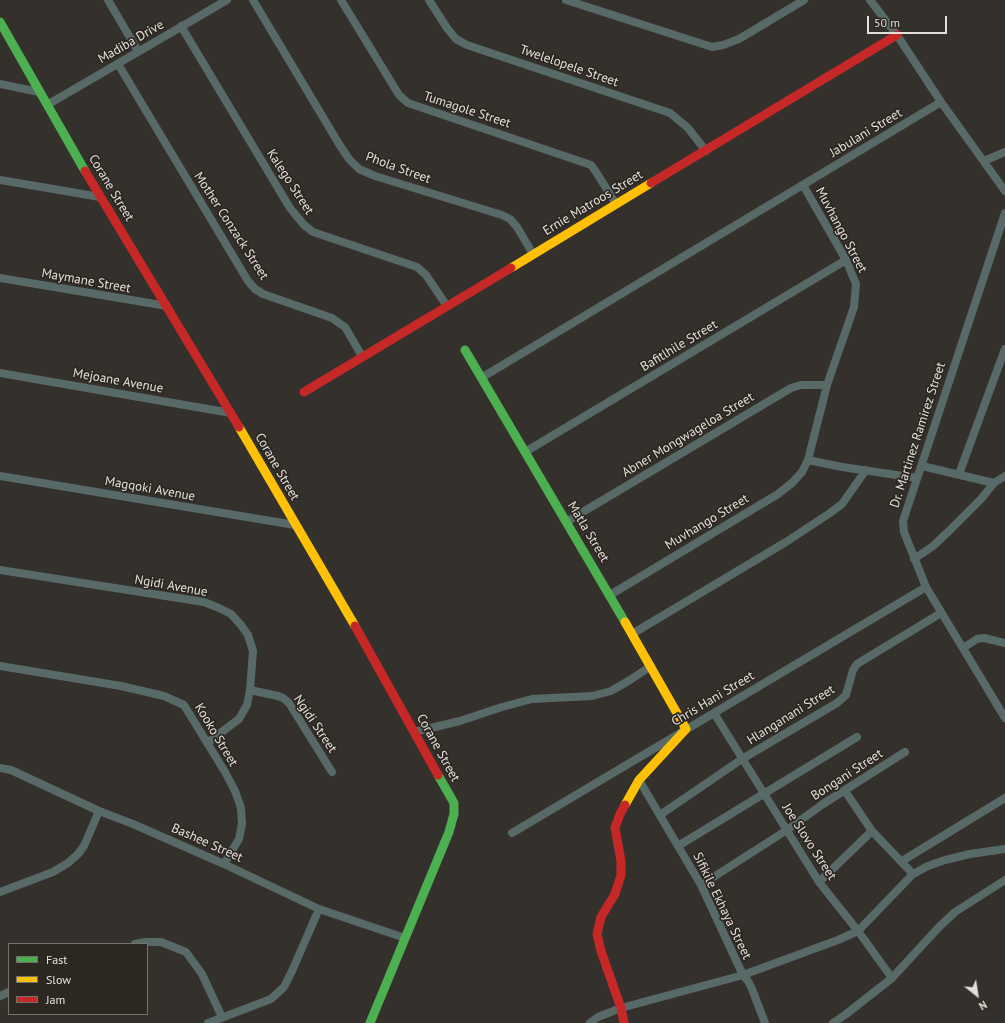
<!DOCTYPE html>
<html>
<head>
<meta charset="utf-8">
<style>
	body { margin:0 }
	#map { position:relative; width:1005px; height:1023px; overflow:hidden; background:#34312d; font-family:"PT Sans",sans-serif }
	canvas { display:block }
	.legend { position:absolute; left:8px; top:943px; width:140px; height:72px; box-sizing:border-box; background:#2d2721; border:1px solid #76716b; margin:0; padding:5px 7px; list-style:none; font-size:12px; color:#e3dfda }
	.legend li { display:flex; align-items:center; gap:8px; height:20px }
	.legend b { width:20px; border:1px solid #76716b }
	.north { position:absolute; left:957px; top:975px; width:40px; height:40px; -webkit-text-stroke:3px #2d2721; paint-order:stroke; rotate:150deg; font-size:11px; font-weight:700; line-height:16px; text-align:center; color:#e3dfda }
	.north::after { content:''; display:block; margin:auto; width:14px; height:18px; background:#e3dfda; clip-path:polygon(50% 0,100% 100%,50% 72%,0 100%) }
	.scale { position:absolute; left:867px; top:16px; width:80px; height:18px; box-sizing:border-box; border:2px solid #e3dfda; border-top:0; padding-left:5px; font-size:12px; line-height:14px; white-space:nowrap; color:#e3dfda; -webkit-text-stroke:3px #2d2721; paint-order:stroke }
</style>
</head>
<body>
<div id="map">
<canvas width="1005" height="1023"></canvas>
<ul class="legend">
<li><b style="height:5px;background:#4caf50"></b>Fast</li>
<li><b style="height:5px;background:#ffc107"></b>Slow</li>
<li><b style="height:5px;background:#c62828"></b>Jam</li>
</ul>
<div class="north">N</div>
<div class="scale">50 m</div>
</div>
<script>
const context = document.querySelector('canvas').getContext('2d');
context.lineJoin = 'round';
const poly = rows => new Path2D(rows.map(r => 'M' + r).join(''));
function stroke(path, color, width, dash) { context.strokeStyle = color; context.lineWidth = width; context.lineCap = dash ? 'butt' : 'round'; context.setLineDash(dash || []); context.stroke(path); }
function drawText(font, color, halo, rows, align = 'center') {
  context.font = font + ' "PT Sans",sans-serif'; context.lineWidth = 3.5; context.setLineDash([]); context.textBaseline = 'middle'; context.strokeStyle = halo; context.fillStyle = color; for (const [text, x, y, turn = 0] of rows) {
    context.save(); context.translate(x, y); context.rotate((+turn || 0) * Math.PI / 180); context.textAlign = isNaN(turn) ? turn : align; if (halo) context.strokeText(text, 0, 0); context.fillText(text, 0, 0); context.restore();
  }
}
stroke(poly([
	[108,0,138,51],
	[253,0,339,144,349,159,359,169,375,176,502,215,510,219,517,227,533,254],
	[341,0,399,95,408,103,591,165,596,172,616,204],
	[429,0,447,28,456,39,467,45,670,113,688,128,706,151],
	[566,0,712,47,723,45,739,39,804,0],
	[870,0,897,35,941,102,1005,191],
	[181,26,290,208,304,225,313,232,417,267,426,275,447,306],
	[118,64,248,281,255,289,263,294,332,318,339,323,345,327,362,356],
	[0,84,39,92],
	[47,105,227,0],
	[984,161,1005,152],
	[0,180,100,197],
	[1005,213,903,521,904,532,926,587,1005,718],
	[0,278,167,306],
	[0,373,231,413],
	[481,378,941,102],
	[525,452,846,260],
	[808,460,842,467,917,478],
	[922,466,994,483,1005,476],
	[959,474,1005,349],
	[0,476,295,525],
	[566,522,791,388,801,385,827,385],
	[914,559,933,546,949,531,981,499,994,483],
	[0,570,204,602,219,608,231,614,241,625,248,635,253,651,250,690,247,705,239,719,207,743],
	[610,595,778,494,792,483,802,472,808,460,827,385,854,307,856,284,846,260,803,185],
	[632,634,786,542,830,513,842,504,866,470],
	[963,648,977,639,984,638,1005,643],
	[0,666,121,686,164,696,184,705,225,772,235,791,241,808,242,824,239,839,224,864],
	[250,690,278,696,283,698,289,703,332,772],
	[714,713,819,882,858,931,892,978],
	[414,732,460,721,502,707,532,699,592,696,611,691,630,680,651,666],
	[0,768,11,770,99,811,133,824,224,864,319,909,405,938],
	[639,780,701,885,743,975,748,981,752,989,765,1023],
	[845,791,872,831,913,874],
	[660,815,742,759,837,703,846,695,853,670,857,664,941,613],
	[512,833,926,587],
	[678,846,857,737],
	[902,861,1005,798],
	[819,882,872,831],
	[701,885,787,830,823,804,905,752],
	[0,892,53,872,68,863,78,854,84,846,99,811],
	[135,944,145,942,161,942,186,952,202,974,222,1017],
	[0,996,9,992],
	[208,1023,271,999,284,987,292,971,319,909],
	[590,1023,598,1017,621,1008,743,975,838,940,858,931,913,874,928,866,945,860,970,854,1005,849],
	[833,1023,845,1015,892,978,939,927,955,912,1005,880]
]), '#586a68', 8);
stroke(poly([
	[0,22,85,171],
	[465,350,625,622],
	[370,1023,449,832,454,814,454,803,438,775]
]), '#4caf50', 9);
stroke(poly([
	[511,268,651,183],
	[239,427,355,626],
	[625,805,639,780,686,729,625,622]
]), '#ffc107', 9);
stroke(poly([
	[85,171,239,427],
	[651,183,897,35],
	[304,392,511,268],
	[355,626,438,775],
	[624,1023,621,1008,601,951,597,934,601,917,615,894,621,875,621,861,615,828,620,814,625,805]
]), '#c62828', 9);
drawText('13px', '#e3dfda', '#2d2721', [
	["Madiba Drive",131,42,-30],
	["Twelelopele Street",569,66,19],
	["Tumagole Street",467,110,18],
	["Jabulani Street",866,133,-31],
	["Phola Street",398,168,20],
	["Kalego Street",290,182,57],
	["Corane Street",111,188,59],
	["Ernie Matroos Street",593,203,-31],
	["Mother Conzack Street",231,226,57],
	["Muvhango Street",841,230,62],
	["Maymane Street",86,281,10],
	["Bafitlhile Street",679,346,-31],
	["Mejoane Avenue",118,381,10],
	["Abner Mongwageloa Street",688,435,-31],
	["Dr. Martinez Ramirez Street",918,435,-72],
	["Corane Street",277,467,60],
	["Magqoki Avenue",150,489,10],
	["Muvhango Street",707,522,-31],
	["Matla Street",588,532,59],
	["Ngidi Avenue",171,586,10],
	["Chris Hani Street",713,699,-31],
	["Hlanganani Street",791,715,-32],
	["Ngidi Street",315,724,56],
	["Kooko Street",216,735,59],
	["Corane Street",438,748,61],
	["Bongani Street",847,775,-33],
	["Joe Slovo Street",809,842,57],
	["Bashee Street",207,843,24],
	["Sifikile Ekhaya Street",722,906,64]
]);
</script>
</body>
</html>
